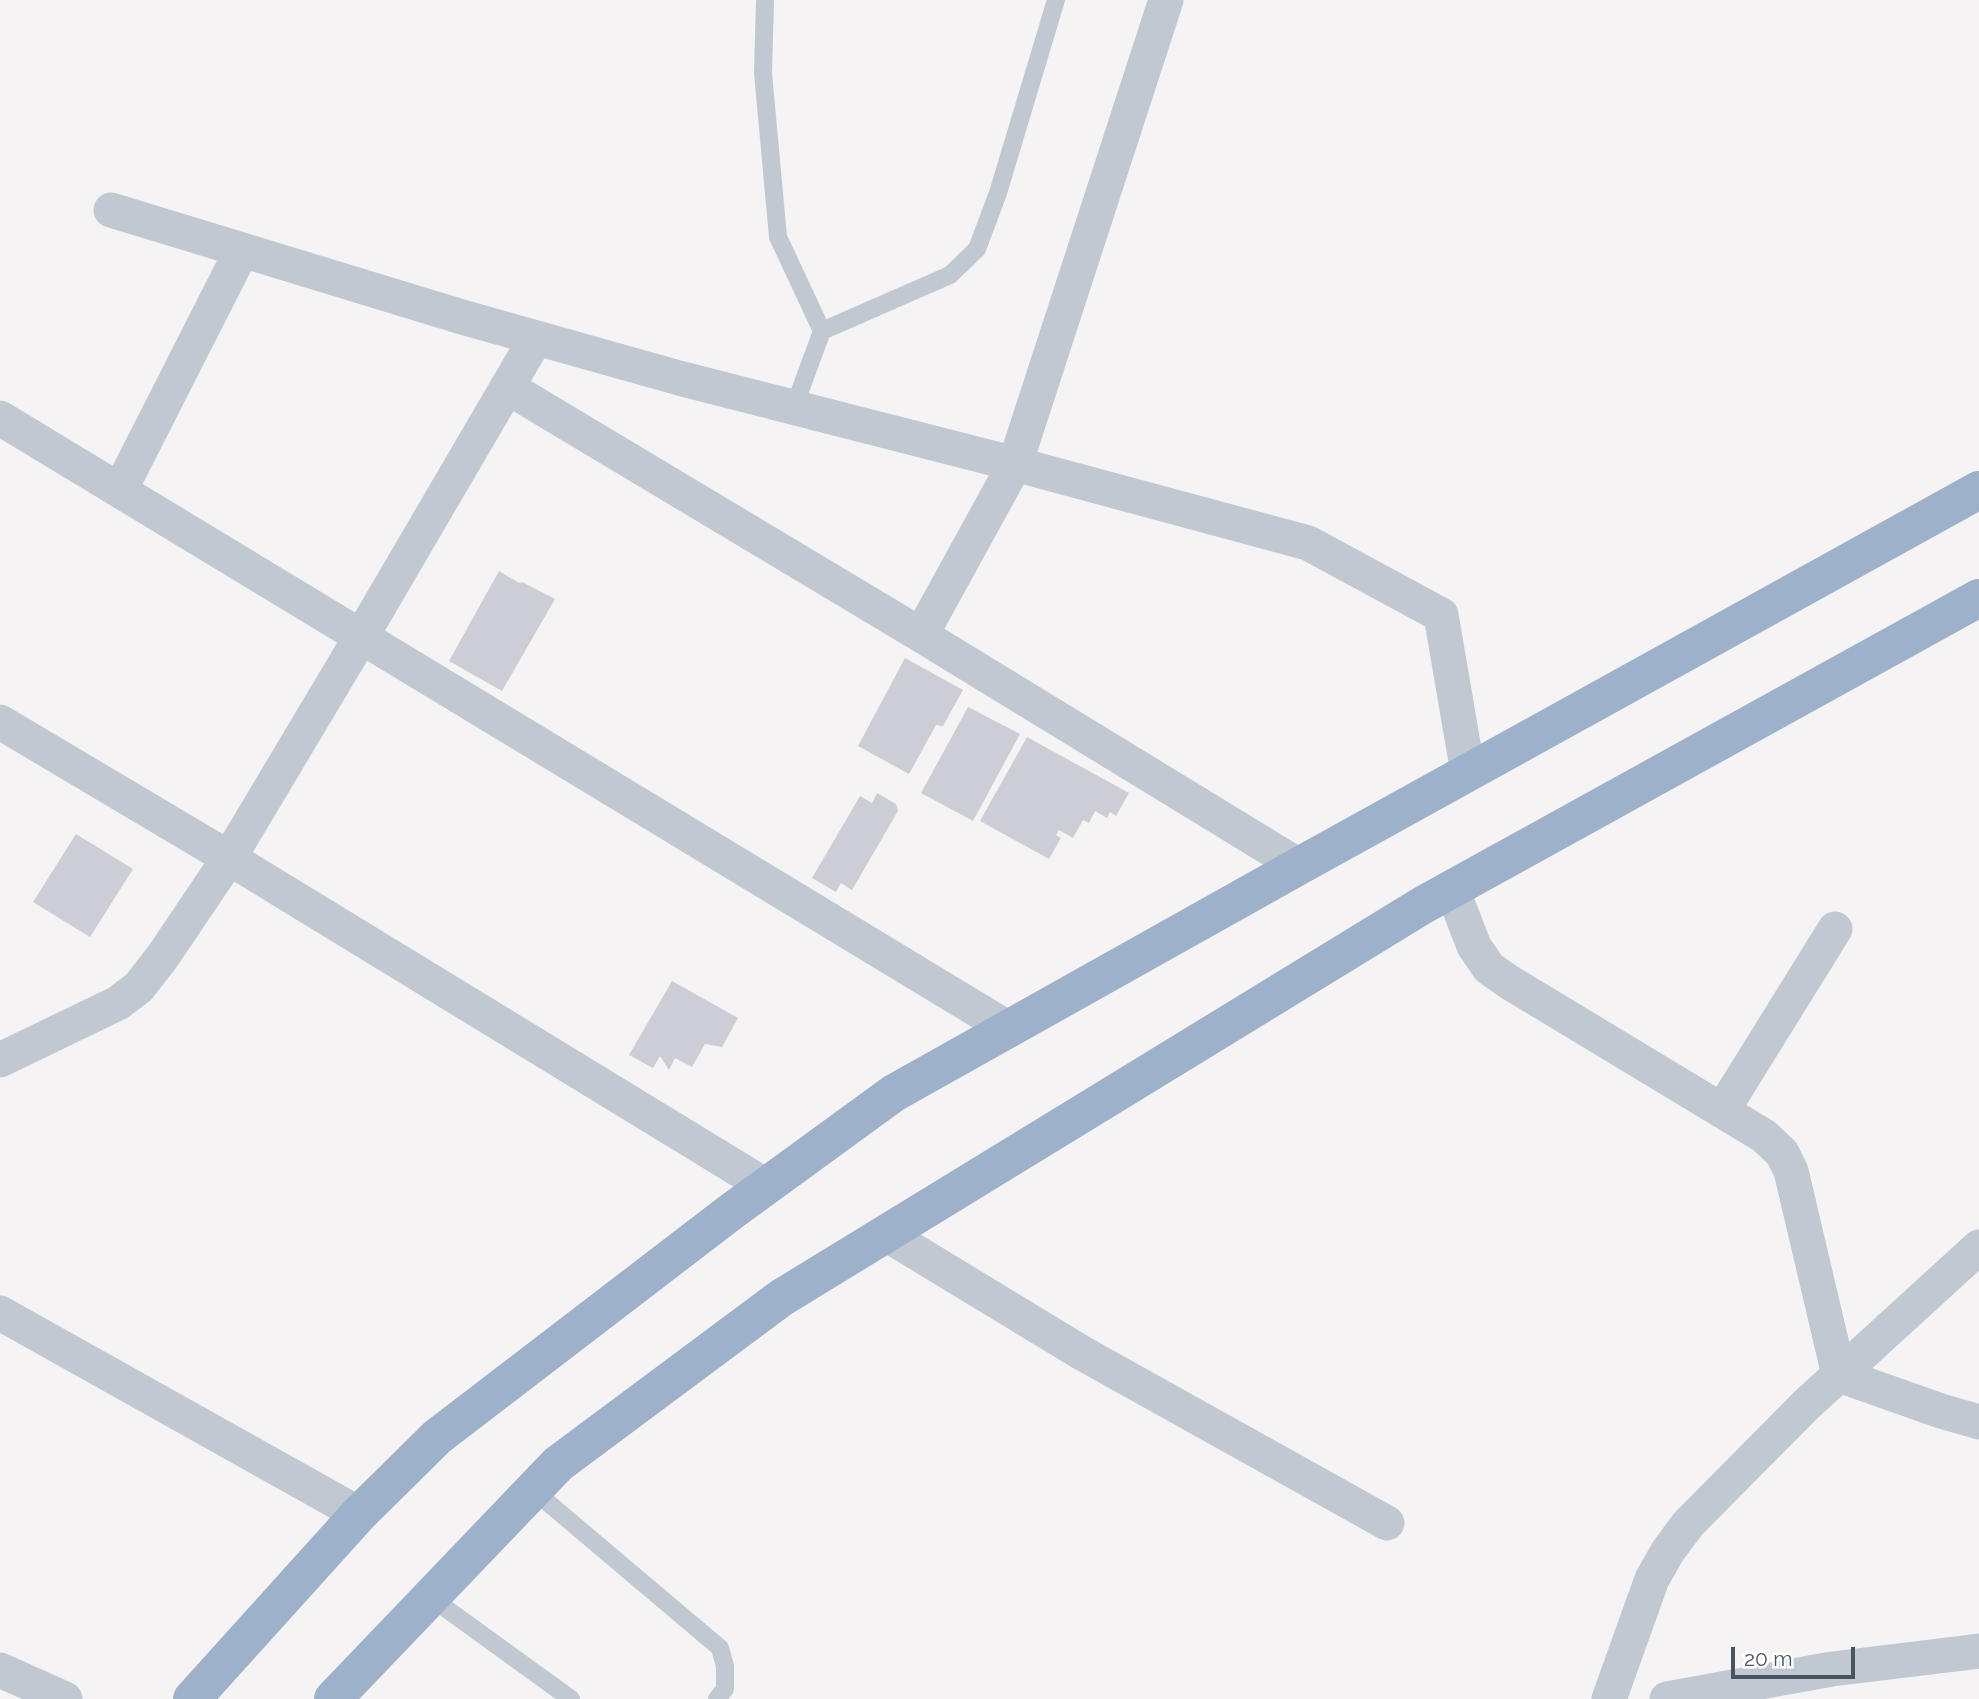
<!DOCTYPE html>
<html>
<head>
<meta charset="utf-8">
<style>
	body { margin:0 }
	#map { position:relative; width:1979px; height:1699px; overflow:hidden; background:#f5f3f3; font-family:Raleway,sans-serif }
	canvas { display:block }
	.scale { position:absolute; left:1731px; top:1647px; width:124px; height:32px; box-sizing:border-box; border:4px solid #495461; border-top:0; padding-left:9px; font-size:21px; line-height:24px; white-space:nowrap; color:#495461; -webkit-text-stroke:5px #fff; paint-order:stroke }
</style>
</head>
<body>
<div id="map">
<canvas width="1979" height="1699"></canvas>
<div class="scale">20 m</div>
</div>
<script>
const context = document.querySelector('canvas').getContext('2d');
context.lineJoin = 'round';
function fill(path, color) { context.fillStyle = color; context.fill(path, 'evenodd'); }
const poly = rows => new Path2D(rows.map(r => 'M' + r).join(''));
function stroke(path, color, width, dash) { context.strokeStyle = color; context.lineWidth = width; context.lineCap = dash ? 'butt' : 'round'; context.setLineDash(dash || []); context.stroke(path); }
fill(poly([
	[499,571,519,583,522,582,555,599,502,691,449,661],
	[905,658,963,690,943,726,936,725,909,774,858,746],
	[968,707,1020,734,973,821,921,793],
	[1027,737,1129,793,1116,816,1110,812,1107,818,1095,811,1089,823,1083,820,1073,838,1059,830,1056,835,1061,838,1049,859,980,821],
	[877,793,896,804,898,811,852,890,841,883,836,892,812,878,860,796,872,803],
	[76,834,133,869,90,937,33,902],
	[672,981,738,1018,722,1047,705,1044,692,1067,675,1058,669,1070,660,1056,653,1068,629,1055]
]), '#cdced5');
stroke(poly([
	[765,0,763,73,778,237,822,331,794,407],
	[822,331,950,275,977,249,998,193,1056,0],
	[533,1490,720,1648,725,1666,725,1689,717,1699],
	[430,1597,571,1699]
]), '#c0c9d2', 18);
stroke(poly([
	[111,210,462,317,679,378,1015,464,1308,543,1441,615,1468,773],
	[507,387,921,635,1299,866],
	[0,418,1009,1029],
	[120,490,242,250],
	[921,635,1015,464,1166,0],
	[0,722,229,858,766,1186],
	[1452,889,1474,946,1489,968,1509,982,1764,1136,1782,1153,1791,1171,1839,1375,1941,1411,1979,1422],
	[0,1060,118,1003,139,987,163,956,229,858,361,637,536,338],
	[1722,1111,1835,929],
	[886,1234,1082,1353,1387,1523],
	[0,1313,359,1514],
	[0,1670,65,1699],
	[1609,1699,1652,1579,1668,1551,1688,1524,1806,1405,1979,1247],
	[1667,1699,1832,1669,1979,1651]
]), '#c0c9d2', 35);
stroke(poly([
	[192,1699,359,1514,437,1437,732,1211,894,1093,1299,866,1979,490],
	[333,1699,558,1464,781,1298,1423,905,1979,598]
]), '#9eb1ca', 38);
</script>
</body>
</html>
